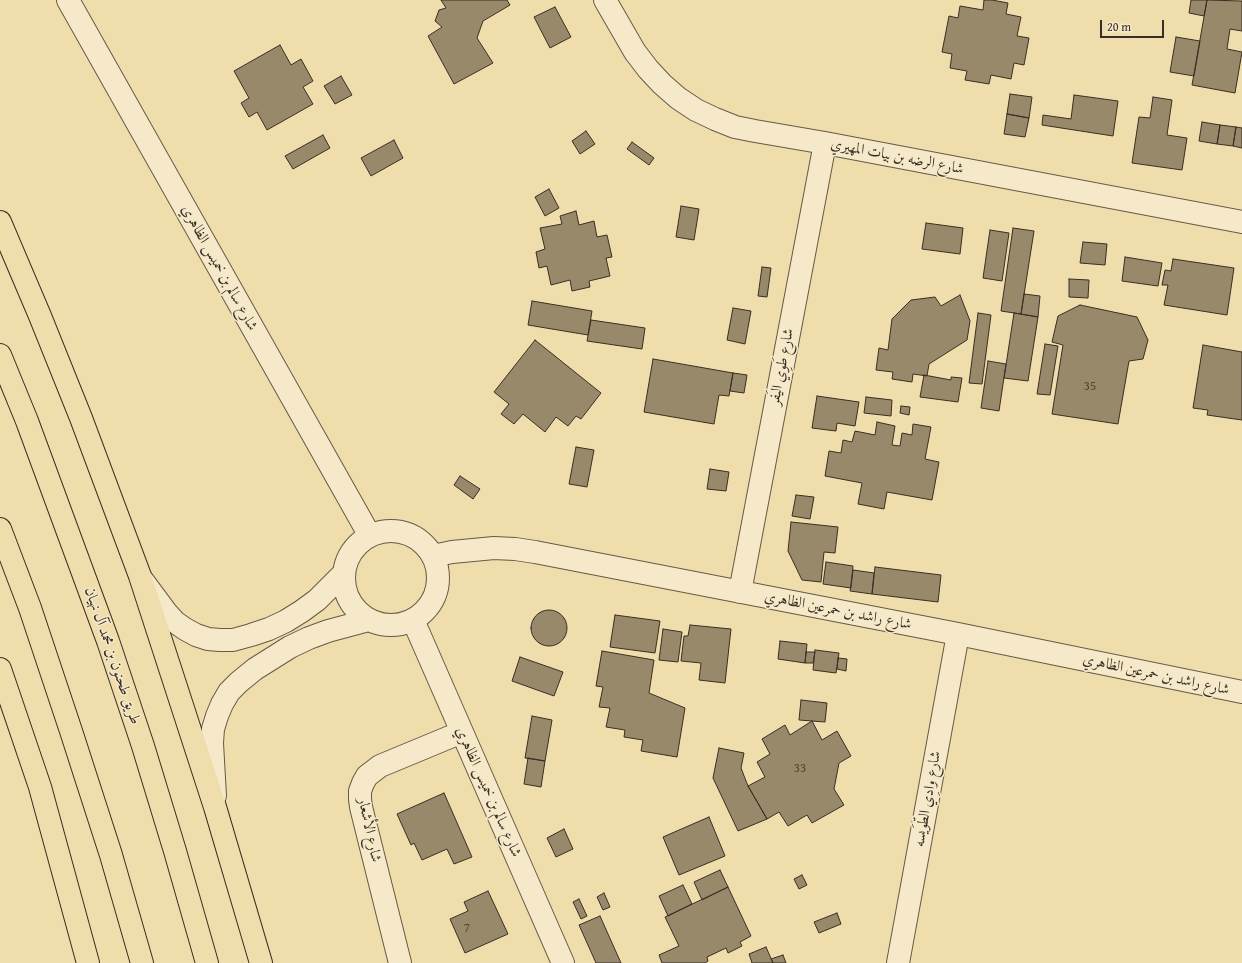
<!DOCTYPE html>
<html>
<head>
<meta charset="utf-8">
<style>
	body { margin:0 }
	#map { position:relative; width:1242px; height:963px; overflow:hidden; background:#f0ddac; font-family:"Gentium Book Plus",serif }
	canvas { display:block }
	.scale { position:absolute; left:1100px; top:20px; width:64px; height:18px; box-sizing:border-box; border:2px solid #392e24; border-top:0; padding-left:5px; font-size:12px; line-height:14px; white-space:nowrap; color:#392e24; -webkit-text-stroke:3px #f5e9c9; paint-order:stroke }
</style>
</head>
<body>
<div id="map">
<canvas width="1242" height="963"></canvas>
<div class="scale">20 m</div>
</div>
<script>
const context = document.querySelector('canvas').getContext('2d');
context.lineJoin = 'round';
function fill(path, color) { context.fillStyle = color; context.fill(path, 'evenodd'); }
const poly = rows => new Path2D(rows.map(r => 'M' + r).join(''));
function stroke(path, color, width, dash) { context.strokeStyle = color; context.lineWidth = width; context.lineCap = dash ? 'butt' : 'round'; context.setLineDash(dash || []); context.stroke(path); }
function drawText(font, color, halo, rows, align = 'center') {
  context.font = font + ' "Gentium Book Plus",Amiri,serif'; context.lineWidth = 3; context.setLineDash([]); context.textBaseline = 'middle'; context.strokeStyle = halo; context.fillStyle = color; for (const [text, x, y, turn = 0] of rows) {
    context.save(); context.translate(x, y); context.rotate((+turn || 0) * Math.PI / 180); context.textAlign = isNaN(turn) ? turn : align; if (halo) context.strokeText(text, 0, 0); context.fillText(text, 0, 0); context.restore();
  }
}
const building = poly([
	[441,0,507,0,510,5,483,21,477,38,493,63,454,84,428,36,442,27,435,21,439,10,446,8,441,0],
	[984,0,992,0,1008,3,1006,14,1021,17,1017,36,1029,38,1024,65,1014,63,1011,79,991,75,989,84,965,80,967,71,950,68,952,54,942,52,949,16,958,18,960,6,983,10,984,0],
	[1191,0,1207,0,1204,16,1189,13,1191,0],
	[1207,0,1242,1,1242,31,1230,29,1227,49,1242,52,1235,93,1192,85,1207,0],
	[555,7,571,37,550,48,534,17,555,7],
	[1176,37,1200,41,1194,76,1170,72,1176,37],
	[280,45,291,65,301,59,313,81,303,87,313,104,267,130,257,112,249,117,241,103,249,98,234,71,280,45],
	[341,76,352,95,335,104,324,86,341,76],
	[1010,94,1032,97,1029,118,1007,114,1010,94],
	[1074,95,1118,101,1113,136,1042,125,1043,115,1071,119,1074,95],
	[1153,97,1172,100,1167,135,1187,138,1182,170,1132,163,1139,117,1150,118,1153,97],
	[1007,114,1029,118,1025,137,1004,134,1007,114],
	[1202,122,1220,125,1217,144,1199,141,1202,122],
	[1220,125,1236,127,1233,146,1217,144,1220,125],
	[1236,127,1242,128,1242,148,1233,146,1236,127],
	[586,131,595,144,580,154,572,141,586,131],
	[323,135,330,148,293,169,285,156,323,135],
	[394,140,403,158,371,176,361,158,394,140],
	[632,142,654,158,649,165,627,149,632,142],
	[549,189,559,208,545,216,535,197,549,189],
	[681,206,699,209,694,240,676,237,681,206],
	[576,211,579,225,594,221,597,237,607,235,612,257,606,258,610,276,589,281,590,287,572,291,570,280,551,285,547,266,539,268,536,252,545,249,540,228,562,224,560,216,576,211],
	[926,223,963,228,960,254,922,249,926,223],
	[1013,228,1034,231,1021,314,1001,311,1013,228],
	[990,230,1009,233,1002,281,983,278,990,230],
	[1083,242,1107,244,1105,265,1080,263,1083,242],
	[1125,257,1162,263,1158,286,1122,281,1125,257],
	[1173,259,1234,268,1227,315,1164,305,1168,285,1162,285,1165,270,1171,271,1173,259],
	[762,267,771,268,767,297,758,296,762,267],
	[1069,279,1089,280,1088,298,1069,297,1069,279],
	[1024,294,1040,296,1038,317,1021,314,1024,294],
	[960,295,970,321,967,340,929,364,927,376,913,374,912,382,892,379,893,372,876,370,879,348,888,350,892,319,911,300,935,297,941,306,960,295],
	[532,301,592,311,588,335,528,325,532,301],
	[1080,305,1137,317,1148,340,1143,359,1129,361,1118,424,1052,414,1063,345,1052,342,1058,316,1080,305],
	[733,308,751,311,745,344,727,340,733,308],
	[978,313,991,315,982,384,969,383,978,313],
	[1014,313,1038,317,1028,381,1004,378,1014,313],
	[591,320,645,328,642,349,587,341,591,320],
	[535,340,601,393,581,419,576,416,568,426,556,417,545,432,523,414,514,424,501,414,509,404,494,392,535,340],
	[1045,344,1058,346,1050,395,1037,394,1045,344],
	[1203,345,1242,352,1242,420,1207,415,1208,410,1193,408,1203,345],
	[653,359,733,373,729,396,719,395,714,424,644,412,653,359],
	[988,361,1006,364,999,411,981,408,988,361],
	[733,373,747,375,744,393,730,391,733,373],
	[924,375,951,380,951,377,962,378,958,402,920,397,924,375],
	[817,396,859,402,855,426,837,423,836,431,812,428,817,396],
	[866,397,892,400,891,416,864,413,866,397],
	[901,406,910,407,909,415,900,413,901,406],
	[877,422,895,426,892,445,900,446,902,433,912,435,913,424,931,427,925,459,939,462,932,500,887,492,884,509,858,504,862,483,825,476,829,451,841,453,843,440,852,442,855,431,875,435,877,422],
	[576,447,594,450,587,487,569,484,576,447],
	[710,469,729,472,726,491,707,489,710,469],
	[460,476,480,489,473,499,454,485,460,476],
	[796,495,814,497,810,519,792,516,796,495],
	[791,522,838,527,835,553,824,552,821,582,802,580,788,551,791,522],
	[826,562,853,566,851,588,823,584,826,562],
	[875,567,941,575,938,602,872,594,875,567],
	[853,570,874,573,872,594,850,591,853,570],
	'531 628a18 18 0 1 1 36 0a18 18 0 1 1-36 0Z',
	[615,615,660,621,655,653,610,647,615,615],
	[690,625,731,629,725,683,699,680,701,663,681,661,684,636,688,636,690,625],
	[663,629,682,632,678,662,659,660,663,629],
	[780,641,807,644,805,663,778,659,780,641],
	[815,650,839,653,836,673,813,670,815,650],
	[602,651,654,660,649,693,685,708,677,757,641,751,643,740,624,737,625,730,606,727,610,708,599,707,603,687,596,686,602,651],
	[806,652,815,652,813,663,805,663,806,652],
	[520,657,563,672,554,696,512,681,520,657],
	[838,658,847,659,846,671,837,669,838,658],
	[801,700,827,703,825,722,799,720,801,700],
	[532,716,552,720,545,761,525,758,532,716],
	[812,721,822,740,837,731,851,756,839,763,834,789,844,805,812,823,807,815,788,826,779,812,767,819,748,786,765,777,757,762,770,754,762,739,785,725,790,735,812,721],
	[719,748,744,753,741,768,748,786,767,819,738,831,713,778,719,748],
	[528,758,545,761,541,787,524,784,528,758],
	[444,793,472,857,454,864,447,849,422,860,414,843,411,845,397,814,444,793],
	[709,817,725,856,679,875,663,837,709,817],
	[564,829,573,849,556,857,547,838,564,829],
	[720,870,728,887,702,900,694,882,720,870],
	[802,875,807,885,799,889,794,879,802,875],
	[683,885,692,904,668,916,659,896,683,885],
	[728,887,751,936,740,942,742,946,728,953,726,948,707,957,708,961,705,963,662,963,659,955,679,946,665,917,728,887],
	[488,891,508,934,465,953,450,919,468,911,464,902,488,891],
	[604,893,610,907,603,910,597,897,604,893],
	[579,899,587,916,581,919,573,902,579,899],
	[837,913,841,924,819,933,814,922,837,913],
	[600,916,621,963,596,963,579,925,600,916],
	[766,947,773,963,752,963,749,954,766,947],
	[783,955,786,963,773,963,771,959,783,955]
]);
fill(building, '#98896b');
stroke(building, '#392e24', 1);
const street = poly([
	[68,0,370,536],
	[605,0,635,52,648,69,662,84,678,98,696,110,715,119,735,127,755,131,825,143,1242,222],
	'344 578a47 47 0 1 1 94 0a47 47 0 1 1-94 0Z',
	[433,556,452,552,494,548,515,549,535,552,958,634,1242,692],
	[143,581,166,612,175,622,185,629,196,635,208,639,220,640,233,640,251,635,269,629,286,621,302,611,317,600,344,573],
	[740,592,825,143],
	[413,620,563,963],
	[215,796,212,743,213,729,217,716,222,704,229,692,239,682,255,669,290,647,309,638,328,631,369,620],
	[400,963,361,807,360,799,360,791,363,783,367,776,380,766,462,732],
	[898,963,958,634]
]);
const highway = poly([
	[0,222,40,316,81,418,140,576,215,807,261,963],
	[0,355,27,421,108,641,143,746,175,851,207,963],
	[0,529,30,608,71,731,111,855,142,963],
	[0,669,40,787,88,963]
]);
stroke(street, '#675a46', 24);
stroke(highway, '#392e24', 24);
stroke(street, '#f5e9c9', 22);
stroke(highway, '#f0ddac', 22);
drawText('13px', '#514536', null, [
	["35",1090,387],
	["33",800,769],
	["7",467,929]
]);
drawText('15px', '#392e24', '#f5e9c9', [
	["شارع الرضه بن بيات المهيري",897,157,11],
	["شارع سالم بن خميس الظاهري",219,268,61],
	["شارع طَوِي اليَفر",782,367,-79],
	["شارع راشد بن حمرعين الظاهري",838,611,11],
	["طريق طحنون بن محمد آل نهيان",112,656,71],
	["شارع راشد بن حمرعين الظاهري",1156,675,12],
	["شارع سالم بن خميس الظاهري",488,792,66],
	["شارع وادِي الطّوَيسه",928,799,-80],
	["شارع الأشعار",369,830,78]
]);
</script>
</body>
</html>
